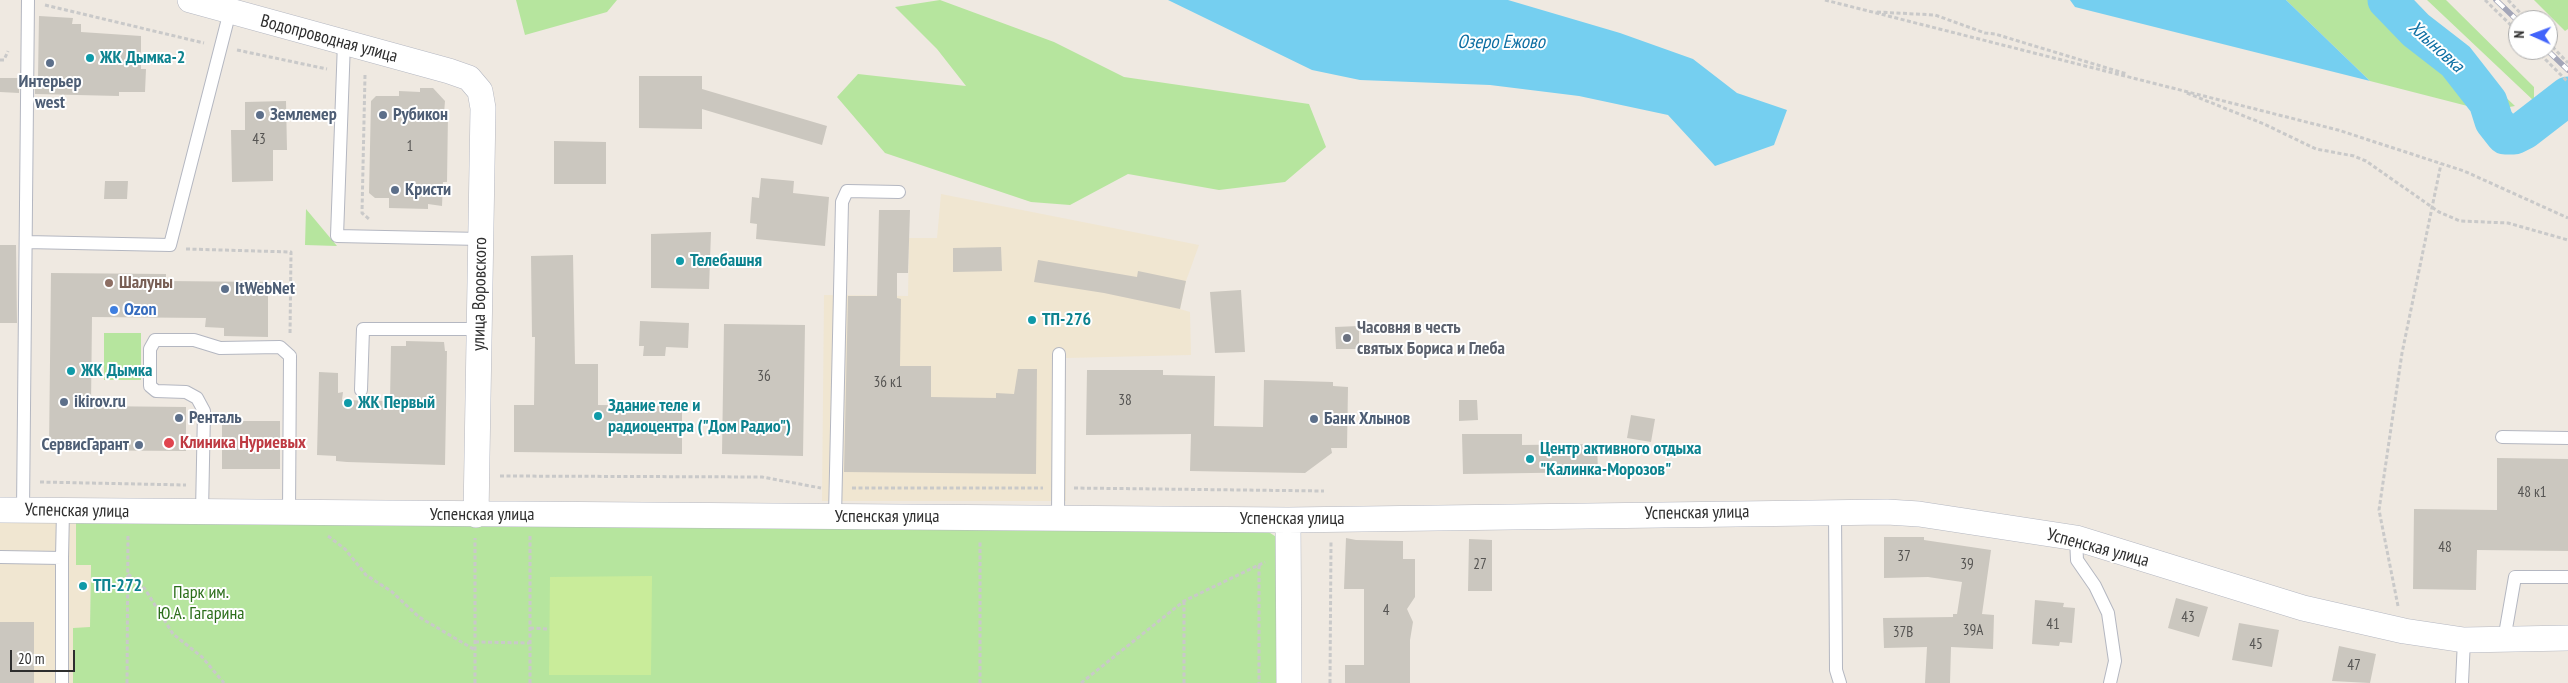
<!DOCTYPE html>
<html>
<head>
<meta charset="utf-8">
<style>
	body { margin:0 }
	#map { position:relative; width:2568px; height:683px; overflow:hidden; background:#efe9e1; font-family:"PT Sans Narrow",sans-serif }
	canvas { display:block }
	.north { position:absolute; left:2508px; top:10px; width:50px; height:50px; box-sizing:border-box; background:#fff; border:1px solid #ababab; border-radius:50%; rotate:272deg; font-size:14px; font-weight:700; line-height:20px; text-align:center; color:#2e2e2e }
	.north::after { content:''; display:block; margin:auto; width:18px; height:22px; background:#4264fb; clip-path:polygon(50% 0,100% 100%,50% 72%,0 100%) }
	.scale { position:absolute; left:10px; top:650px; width:65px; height:22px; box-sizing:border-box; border:2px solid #2e2e2e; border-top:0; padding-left:6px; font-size:15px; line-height:18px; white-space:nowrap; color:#2e2e2e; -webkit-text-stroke:4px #fff; paint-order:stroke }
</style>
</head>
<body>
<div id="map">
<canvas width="2568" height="683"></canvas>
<div class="north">N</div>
<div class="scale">20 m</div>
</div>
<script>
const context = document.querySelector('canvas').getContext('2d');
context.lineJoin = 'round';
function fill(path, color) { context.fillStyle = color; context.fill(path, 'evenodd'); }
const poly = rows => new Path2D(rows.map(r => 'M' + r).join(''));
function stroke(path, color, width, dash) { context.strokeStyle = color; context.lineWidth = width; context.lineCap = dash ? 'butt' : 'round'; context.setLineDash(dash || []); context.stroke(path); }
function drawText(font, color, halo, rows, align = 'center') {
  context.font = font + ' "PT Sans Narrow",sans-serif'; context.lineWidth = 4; context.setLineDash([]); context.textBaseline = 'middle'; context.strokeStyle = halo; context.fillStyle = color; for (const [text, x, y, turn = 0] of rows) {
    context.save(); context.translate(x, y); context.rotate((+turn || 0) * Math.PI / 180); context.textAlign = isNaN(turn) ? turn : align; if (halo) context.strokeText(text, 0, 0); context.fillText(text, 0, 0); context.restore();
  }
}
fill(poly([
	[941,194,1199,245,1186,281,1180,309,1190,312,1191,355,1066,358,1066,501,822,501,824,295,908,296,909,238,937,238],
	[0,522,76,523,76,565,91,565,90,628,73,628,73,683,0,683]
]), '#f0e6d1');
fill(poly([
	[516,0,617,0,607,12,525,35],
	[940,0,1054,42,1124,77,1309,104,1326,147,1285,182,1219,190,1128,174,1070,205,1031,202,885,153,837,97,858,74,966,86,937,49,895,7],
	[2286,0,2402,0,2515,106,2487,111,2370,81],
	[2427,0,2446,0,2534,87,2534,101],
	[2534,0,2568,0,2568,29,2565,31],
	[306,209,337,246,305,245],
	[104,333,141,333,141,380,104,380],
	[76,523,1259,526,1278,538,1287,683,73,683,73,628,90,627,91,565,76,565]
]), '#b6e59e');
fill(poly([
	[652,576,651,675,549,675,550,577]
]), '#c9ec9a');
fill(poly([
	[1168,0,1508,0,1620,33,1693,59,1737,93,1787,110,1774,145,1715,166,1668,115,1579,96,1490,85,1360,80,1312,70],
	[2070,0,2286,0,2370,81,2075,7]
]), '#75cff0');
stroke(poly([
	[2387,0,2416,30,2456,61,2488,102,2494,121,2505,135,2514,135,2524,130,2568,96]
]), '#75cff0', 39);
fill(poly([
	[39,16,73,18,72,24,81,24,81,32,141,36,141,69,146,69,145,92,119,92,119,96,35,94,35,77,38,77],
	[639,76,702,76,702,89,827,126,822,145,702,109,702,129,639,128],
	[0,78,19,78,19,93,0,92],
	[420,88,433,88,445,101,444,114,448,114,447,182,443,182,442,206,428,204,428,209,389,208,389,198,375,198,369,193,371,101,376,96,399,96,399,91,420,92],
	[286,101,287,150,273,150,273,181,232,182,231,130,245,130,245,102],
	[554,141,606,142,606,184,554,184],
	[761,178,794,181,793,193,829,197,825,246,756,239,757,224,750,223,752,197,759,198],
	[105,181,128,181,127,199,104,199],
	[879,210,910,210,908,273,897,273,897,298,901,299,900,366,931,366,931,397,996,398,996,393,1014,394,1018,369,1037,369,1036,474,844,472,848,296,877,296],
	[711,232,709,289,651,288,651,234],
	[0,245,16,245,17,323,0,323],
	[1001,247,1002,271,953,272,953,248],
	[573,255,575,364,598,364,598,405,682,406,682,454,514,452,514,405,534,405,535,337,532,337,531,256],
	[1038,260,1137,277,1138,271,1186,281,1180,309,1104,293,1034,282],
	[51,273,166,274,166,281,268,282,268,337,224,336,224,328,205,327,206,318,92,317,91,406,186,407,186,451,49,450],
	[1241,290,1245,352,1215,353,1210,292],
	[640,321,689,323,688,348,666,347,665,356,643,356,644,346,639,346],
	[724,324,805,325,803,456,722,454],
	[1359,326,1359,349,1336,349,1335,327],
	[406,341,444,342,445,351,447,351,445,465,347,462,336,461,336,456,317,455,319,372,338,373,338,393,343,392,342,400,390,401,391,346,406,346],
	[1087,370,1163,370,1163,375,1215,376,1214,426,1263,427,1264,380,1333,382,1333,386,1348,387,1347,448,1331,448,1332,453,1305,473,1190,471,1191,434,1086,435],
	[1459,400,1477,400,1478,420,1459,421],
	[1631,415,1655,419,1651,442,1627,438],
	[222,421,280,421,280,469,222,469],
	[1462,434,1522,434,1522,445,1597,444,1598,472,1463,474],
	[2497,458,2568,459,2568,551,2477,550,2476,590,2413,589,2414,509,2497,510],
	[1884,537,1924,537,1924,540,1991,550,1982,614,1994,615,1993,649,1951,647,1950,683,1925,683,1927,647,1884,648,1883,618,1953,617,1953,614,1957,614,1962,582,1928,577,1884,578],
	[1346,538,1356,540,1403,541,1403,559,1415,559,1415,597,1407,609,1413,622,1410,640,1410,683,1345,683,1345,665,1364,665,1364,589,1344,589],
	[1469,539,1492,540,1492,591,1468,591],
	[2176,598,2208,607,2199,637,2168,628],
	[2035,600,2064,603,2063,607,2075,608,2072,643,2060,642,2059,646,2032,644],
	[0,622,34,622,34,683,0,683],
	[2239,623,2279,630,2272,667,2232,660],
	[2339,646,2376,654,2370,683,2332,681]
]), '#cbc7bf');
const service = poly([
	[344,42,337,236,481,239],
	[26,242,170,245,230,11],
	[361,390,363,329,479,329],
	[2502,437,2568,438],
	[1835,510,1836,670,1840,683],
	[23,511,28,0],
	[202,512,204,411,197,398,186,392,156,391,150,386,150,349,155,340,194,340,220,348,280,347,290,356,289,513],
	[835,516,842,202,847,191,899,192],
	[1058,518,1059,354],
	[2076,538,2077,560,2095,586,2108,613,2115,661,2110,683],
	[0,557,62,558,62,683],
	[62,558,63,511],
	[2504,640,2515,577,2568,577],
	[2462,683,2464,640]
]);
const minor = poly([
	[190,0,449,71,469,78,480,91,483,108,476,515],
	[0,510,1288,520,1887,512,1919,514,2076,538,2303,608,2404,631,2464,640,2568,638],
	[1288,520,1289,683]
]);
stroke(service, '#b4b7c1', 14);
stroke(minor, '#b4b7c1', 26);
stroke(poly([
	[1825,0,2338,130,2464,171,2568,218],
	[2485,0,2518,32],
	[2508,0,2527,20],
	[45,5,204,43],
	[1877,12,1935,15,1985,33,1995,34,2127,74],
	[2548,42,2568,63],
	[237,50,327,69],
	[2536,50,2568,82],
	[0,60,4,60,8,51],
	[365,75,362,213,369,219],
	[2187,93,2264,124,2316,149,2354,156,2366,161,2439,212,2460,221,2508,223,2568,240],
	[186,249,291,252,290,335],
	[500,476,762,477,821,488],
	[40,482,186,485],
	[852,488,1043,488],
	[1074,488,1324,491],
	[328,536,345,549,366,575,391,591,419,617,475,650],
	[1259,565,1259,683],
	[128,574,145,589,173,634,202,657,224,683],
	[1184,601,1184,683],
	[2398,606,2379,510,2402,353,2441,164],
	[530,628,549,629],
	[475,642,530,643],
	[127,683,128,534],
	[475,683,475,538],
	[530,683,530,536],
	[980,683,980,541],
	[1081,683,1184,601,1265,562],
	[1330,683,1331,541]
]), '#c9c9c9', 3, [4, 2.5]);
stroke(service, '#fff', 12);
stroke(minor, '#fff', 25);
const rail = poly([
	[2496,0,2518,21],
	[2547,50,2568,70]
]);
stroke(rail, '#a3a6b8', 5.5);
stroke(rail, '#fff', 4, [11]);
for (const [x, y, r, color] of [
	[90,58,5,"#0f9aa8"],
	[50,63,5,"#5c6f8a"],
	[260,115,5,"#5c6f8a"],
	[383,115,5,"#5c6f8a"],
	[395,190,5,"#5c6f8a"],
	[680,261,5,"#0f9aa8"],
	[109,283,5,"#8d6e63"],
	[225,289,5,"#5c6f8a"],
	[114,310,5,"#3f7fe0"],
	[1032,320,5,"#0f9aa8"],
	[1347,338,5,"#6b7280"],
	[71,371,5,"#0f9aa8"],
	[64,402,5,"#5c6f8a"],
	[348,403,5,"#0f9aa8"],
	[598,416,5,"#0f9aa8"],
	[179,418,5,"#5c6f8a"],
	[1314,419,5,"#5c6f8a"],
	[169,443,6,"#e0444e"],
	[139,445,5,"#5c6f8a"],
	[1530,459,5,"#0f9aa8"],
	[83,586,5,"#0f9aa8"]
]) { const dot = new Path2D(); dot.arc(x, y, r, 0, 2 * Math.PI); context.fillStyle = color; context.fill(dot); stroke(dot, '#fff', 2); }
drawText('15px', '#555452', null, [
	["43",259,140],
	["1",410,147],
	["36",764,377],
	["36 к1",888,383],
	["38",1125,401],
	["48 к1",2532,493],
	["48",2445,548],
	["37",1904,557],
	["27",1480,565],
	["39",1967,565],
	["4",1386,611],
	["43",2188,618],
	["41",2053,625],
	["39А",1973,631],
	["37В",1903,633],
	["45",2256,645],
	["47",2354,666]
]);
drawText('18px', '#2e2e2e', '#fff', [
	["Водопроводная улица",329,39,15],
	["улица Воровского",480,294,-89],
	["Успенская улица",77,511,1],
	["Успенская улица",1697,513,-1],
	["Успенская улица",482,515],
	["Успенская улица",887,517],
	["Успенская улица",1292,519],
	["Успенская улица",2098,548,15]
]);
drawText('bold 18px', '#0d838f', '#fff', [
	["ЖК Дымка-2",100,58],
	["Телебашня",690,261],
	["ТП-276",1042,320],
	["ЖК Дымка",81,371],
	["ЖК Первый",358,403],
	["Здание теле и",608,406],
	["радиоцентра (\"Дом Радио\")",608,427],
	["Центр активного отдыха",1540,449],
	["\"Калинка-Морозов\"",1540,470],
	["ТП-272",93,586]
], 'left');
drawText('bold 18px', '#4e5e75', '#fff', [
	["Интерьер",50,82,"center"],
	["west",50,103,"center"],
	["Землемер",270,115],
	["Рубикон",393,115],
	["Кристи",405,190],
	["ItWebNet",235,289],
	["ikirov.ru",74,402],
	["Ренталь",189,418],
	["Банк Хлынов",1324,419],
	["СервисГарант",129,445,"right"]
], 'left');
drawText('bold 18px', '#785e54', '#fff', [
	["Шалуны",119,283]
], 'left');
drawText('bold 18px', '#366cbe', '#fff', [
	["Ozon",124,310]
], 'left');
drawText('bold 18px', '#5b616d', '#fff', [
	["Часовня в честь",1357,328],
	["святых Бориса и Глеба",1357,349]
], 'left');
drawText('bold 18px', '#be3a42', '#fff', [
	["Клиника Нуриевых",180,443]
], 'left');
drawText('18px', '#2c6e1b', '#fff', [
	["Парк им.",201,593],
	["Ю.А. Гагарина",201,614]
]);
drawText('italic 19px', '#0d6fa3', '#fff', [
	["Озеро Ежово",1501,43],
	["Хлыновка",2436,47,42]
]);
</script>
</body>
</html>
